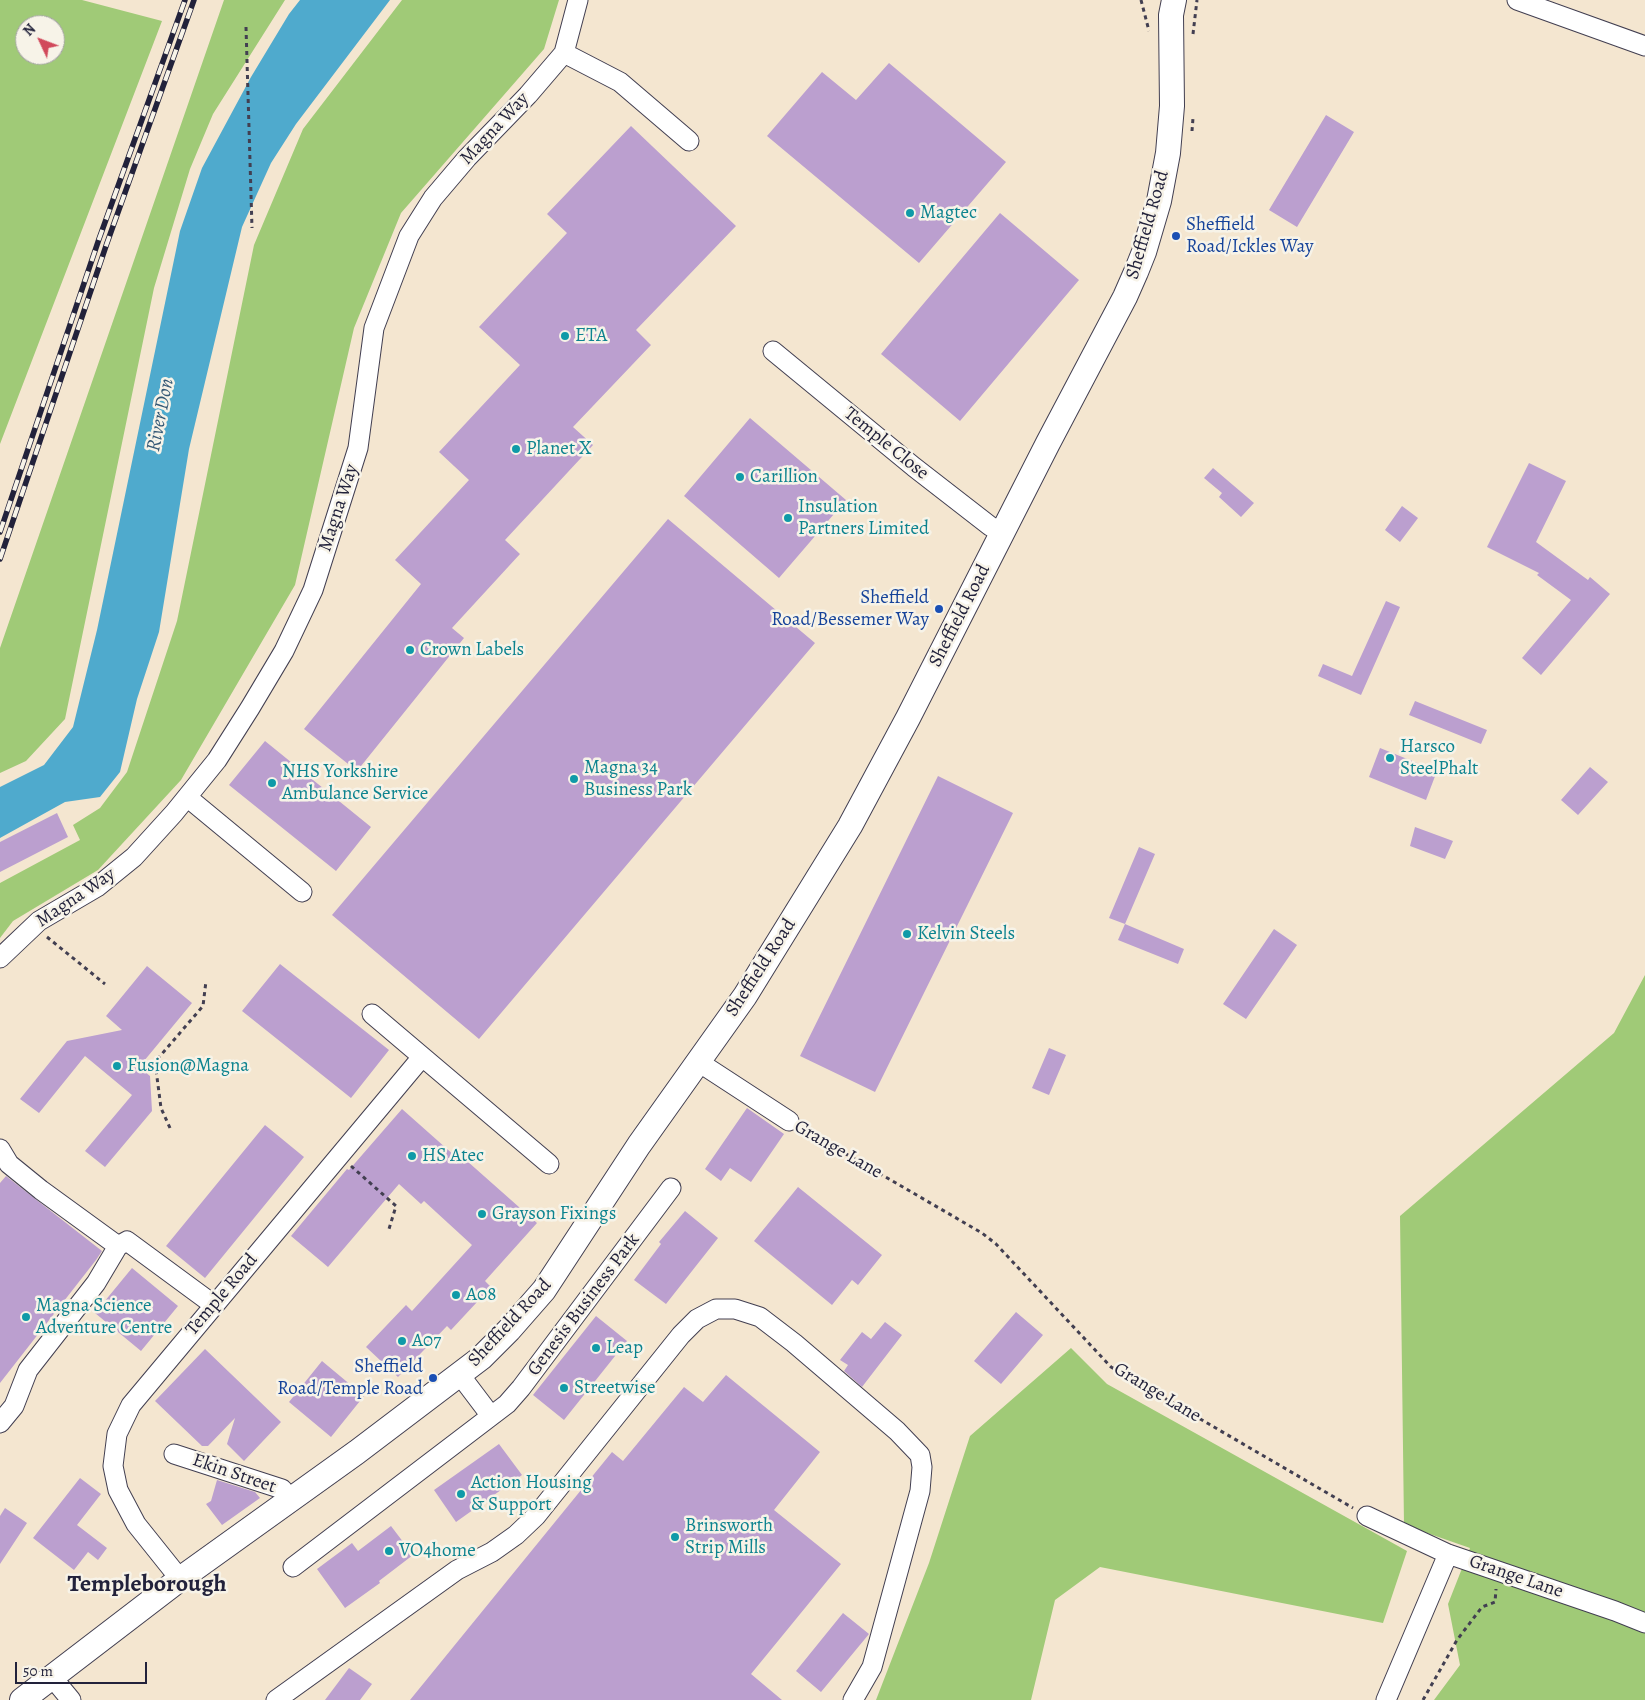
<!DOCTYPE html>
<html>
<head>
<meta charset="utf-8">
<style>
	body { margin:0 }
	#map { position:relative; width:1645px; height:1700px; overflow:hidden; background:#f4e6d0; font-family:Alegreya,serif }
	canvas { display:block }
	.north { position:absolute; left:15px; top:15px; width:50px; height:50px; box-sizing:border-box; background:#f7f3e8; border:1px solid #a29fa3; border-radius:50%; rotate:313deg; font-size:14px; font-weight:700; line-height:20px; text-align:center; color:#22223b }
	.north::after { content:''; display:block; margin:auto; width:18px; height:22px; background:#d1495b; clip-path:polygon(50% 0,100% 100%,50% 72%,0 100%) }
	.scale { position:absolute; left:15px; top:1662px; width:132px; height:22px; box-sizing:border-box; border:2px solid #22223b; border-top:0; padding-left:6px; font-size:15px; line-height:18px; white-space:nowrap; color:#22223b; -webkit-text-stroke:4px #f7f3e8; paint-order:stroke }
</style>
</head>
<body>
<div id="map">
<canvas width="1645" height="1700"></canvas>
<div class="north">N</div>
<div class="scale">50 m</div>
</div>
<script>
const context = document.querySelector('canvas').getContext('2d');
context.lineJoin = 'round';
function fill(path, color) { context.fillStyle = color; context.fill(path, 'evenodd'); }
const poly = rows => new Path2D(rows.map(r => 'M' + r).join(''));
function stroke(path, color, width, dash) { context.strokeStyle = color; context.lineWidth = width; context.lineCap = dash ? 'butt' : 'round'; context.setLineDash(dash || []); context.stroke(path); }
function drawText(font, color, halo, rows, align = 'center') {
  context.font = font + ' Alegreya,serif'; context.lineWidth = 5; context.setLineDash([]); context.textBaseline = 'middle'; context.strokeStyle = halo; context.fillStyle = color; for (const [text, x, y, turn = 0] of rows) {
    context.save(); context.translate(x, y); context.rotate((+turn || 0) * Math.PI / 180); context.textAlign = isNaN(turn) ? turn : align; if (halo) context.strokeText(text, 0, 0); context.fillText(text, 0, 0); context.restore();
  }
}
fill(poly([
	[0,0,82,0,162,21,0,444],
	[25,25,55,25,55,55,25,55],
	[224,0,285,0,213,114,190,169,154,288,65,719,26,761,0,773,0,648],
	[402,0,559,0,544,49,401,213,354,328,295,585,181,780,98,870,13,921,0,938,0,883,80,840,73,825,100,808,127,772,177,621,254,245,303,129],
	[1645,975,1645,1700,1434,1700,1460,1665,1448,1604,1470,1548,1404,1525,1400,1216,1614,1033],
	[1071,1348,1107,1384,1407,1551,1383,1623,1100,1567,1055,1600,1031,1700,876,1700,929,1563,970,1436]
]), '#a0ca77');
fill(poly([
	[300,0,390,0,296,124,271,163,242,227,189,449,159,632,137,699,120,772,100,797,65,802,0,838,0,787,44,765,73,727,97,630,180,231,202,168,251,77,289,14]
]), '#4faacd');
fill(poly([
	[889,63,1006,162,919,263,767,136,822,72,856,100],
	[1326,115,1354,132,1297,227,1269,210],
	[631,126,736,226,636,330,651,345,573,427,593,445,505,540,520,554,452,628,464,638,357,771,304,729,421,584,395,560,469,480,439,452,520,365,479,327,567,233,547,214],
	[1000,213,1079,280,960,421,881,354],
	[750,418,846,500,779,578,684,496],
	[1529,463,1566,481,1536,542,1588,580,1590,577,1610,594,1541,675,1522,658,1571,600,1537,575,1539,573,1487,547],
	[1213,468,1254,503,1241,517,1219,497,1222,493,1204,478],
	[1402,506,1418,518,1400,542,1385,530],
	[668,519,815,643,479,1039,332,915],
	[1386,601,1400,607,1361,695,1318,676,1323,664,1352,676],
	[1415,701,1487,730,1481,744,1409,715],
	[265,741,371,827,336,871,229,785],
	[1380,748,1437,771,1426,800,1369,777],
	[1590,767,1608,782,1578,815,1561,800],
	[938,776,1013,813,875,1092,800,1056],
	[57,813,68,837,0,872,0,842],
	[1415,827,1453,841,1445,859,1410,846],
	[1139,847,1155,854,1125,924,1109,918],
	[1125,924,1184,949,1178,964,1118,940],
	[1274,929,1297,945,1246,1019,1223,1004],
	[280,964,389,1050,351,1098,242,1011],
	[147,966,192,1003,139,1067,150,1076,152,1111,105,1167,85,1151,132,1095,85,1056,39,1113,20,1099,67,1041,122,1030,106,1016],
	[1049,1048,1066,1055,1049,1095,1032,1088],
	[747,1108,784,1134,751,1182,730,1168,721,1181,705,1169],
	[402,1109,464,1164,467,1161,537,1223,485,1281,491,1287,451,1330,447,1326,398,1377,366,1347,406,1305,412,1311,472,1245,424,1201,421,1204,399,1184,328,1267,291,1236,347,1169,349,1170],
	[265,1125,304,1157,205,1278,166,1246],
	[6,1176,102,1251,96,1260,0,1383,0,1183],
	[798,1187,882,1255,858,1285,852,1280,832,1305,754,1241],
	[685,1211,718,1238,666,1304,634,1280,661,1244,659,1242],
	[132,1268,178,1306,141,1351,95,1313],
	[1016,1312,1043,1335,1001,1384,974,1361],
	[596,1316,627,1341,564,1420,533,1395],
	[885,1322,902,1335,862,1387,844,1371,848,1365,840,1360,862,1332,871,1339],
	[205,1349,281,1422,244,1461,227,1444,235,1418,208,1446,202,1446,155,1401],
	[322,1361,364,1396,331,1437,289,1402],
	[726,1375,820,1452,774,1510,841,1564,751,1674,782,1700,410,1700,612,1452,623,1461,684,1387,703,1402],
	[499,1444,522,1475,456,1522,434,1490],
	[80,1478,101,1494,77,1525,107,1548,98,1560,88,1552,74,1570,33,1538],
	[217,1480,255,1492,260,1498,222,1525,206,1504,211,1501],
	[5,1508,27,1523,0,1564,0,1516],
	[391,1526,413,1555,379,1581,380,1583,345,1608,317,1569,352,1543,358,1551],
	[843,1613,869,1634,821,1692,796,1671],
	[349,1668,372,1684,360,1700,325,1700]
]), '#bb9fcf');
const minor = poly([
	[1517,0,1645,46],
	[564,53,620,82,689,141],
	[773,351,914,467,990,526,1002,533],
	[187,797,302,892],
	[0,958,39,921,97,887,134,857,174,813,217,760,250,708,284,651,313,590,358,448,374,328,409,236,433,198,467,158,528,95,564,53,578,0],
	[372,1014,549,1164],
	[697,1061,789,1121],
	[0,1149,9,1164,41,1190,118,1246],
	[460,1375,491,1416],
	[0,1423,14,1406,28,1370,96,1283,118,1246,127,1241,214,1305],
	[174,1454,282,1489,290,1499],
	[1367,1516,1448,1554,1615,1611,1645,1623],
	[293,1567,507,1404,521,1388,671,1188],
	[180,1579,136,1524,118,1490,113,1466,117,1434,131,1405,422,1057],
	[52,1677,71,1700],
	[276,1700,457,1570,492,1552,516,1535,536,1516,681,1335,697,1319,716,1309,735,1309,760,1317,794,1343,897,1431,920,1455,922,1467,920,1491,872,1667,853,1700],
	[1386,1700,1448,1554]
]);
const major = poly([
	[22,1700,180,1579,357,1452,481,1358,509,1330,544,1290,639,1145,745,996,850,826,908,718,1048,443,1125,297,1136,272,1144,252,1159,201,1168,153,1172,106,1171,15,1174,0]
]);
stroke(minor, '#423f51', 21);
stroke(major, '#423f51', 26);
stroke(poly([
	[1141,0,1149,31],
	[246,27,252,228],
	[1193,34,1197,0],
	[1192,131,1193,118],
	[47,937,105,984],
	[170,1128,161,1108,155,1062,203,1006,206,981],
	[803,1129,982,1233,996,1244,1111,1367,1353,1508],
	[351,1166,396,1206,389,1229],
	[1423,1700,1457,1640,1482,1607,1495,1602,1496,1589]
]), '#423f51', 3, [4, 4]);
stroke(minor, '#fff', 19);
stroke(major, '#fff', 24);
const rail = poly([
	[0,532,99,239,185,0],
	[0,559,107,243,194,0]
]);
stroke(rail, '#22223b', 5.5);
stroke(rail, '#f7f3e8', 4, [11]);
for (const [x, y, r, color] of [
	[910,213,5,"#0f9aa8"],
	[1176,236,5,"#1a4fb4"],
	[565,336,5,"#0f9aa8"],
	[516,449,5,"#0f9aa8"],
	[740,477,5,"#0f9aa8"],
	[788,518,5,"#0f9aa8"],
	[939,609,5,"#1a4fb4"],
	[410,650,5,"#0f9aa8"],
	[1390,758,5,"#0f9aa8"],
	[574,779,5,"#0f9aa8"],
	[272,783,5,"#0f9aa8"],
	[907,934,5,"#0f9aa8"],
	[117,1066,5,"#0f9aa8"],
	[412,1156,5,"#0f9aa8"],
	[482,1214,5,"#0f9aa8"],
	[456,1295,5,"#0f9aa8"],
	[26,1317,5,"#0f9aa8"],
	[402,1341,5,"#0f9aa8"],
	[596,1348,5,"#0f9aa8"],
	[433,1378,5,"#1a4fb4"],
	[564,1388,5,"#0f9aa8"],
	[461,1494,5,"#0f9aa8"],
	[675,1537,5,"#0f9aa8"],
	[389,1551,5,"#0f9aa8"]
]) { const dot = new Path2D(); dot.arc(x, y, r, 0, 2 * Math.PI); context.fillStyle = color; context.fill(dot); stroke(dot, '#f7f3e8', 2); }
drawText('19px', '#22223b', '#f7f3e8', [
	["Magna Way",495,129,-47],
	["Sheffield Road",1148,225,-74],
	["Temple Close",886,444,39],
	["Magna Way",339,508,-72],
	["Sheffield Road",960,616,-63],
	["Magna Way",76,898,-34],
	["Sheffield Road",761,968,-57],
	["Grange Lane",838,1150,30],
	["Temple Road",222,1295,-50],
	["Genesis Business Park",584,1305,-53],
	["Sheffield Road",510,1323,-47],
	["Grange Lane",1157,1393,31],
	["Ekin Street",234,1474,19],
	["Grange Lane",1516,1577,19]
]);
drawText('19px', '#0d838f', '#f7f3e8', [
	["Magtec",920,213],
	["ETA",575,336],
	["Planet X",526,449],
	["Carillion",750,477],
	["Insulation",798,507],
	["Partners Limited",798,529],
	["Crown Labels",420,650],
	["Harsco",1400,747],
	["SteelPhalt",1400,769],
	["Magna 34",584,768],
	["Business Park",584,790],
	["NHS Yorkshire",282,772],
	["Ambulance Service",282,794],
	["Kelvin Steels",917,934],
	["Fusion@Magna",127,1066],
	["HS Atec",422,1156],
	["Grayson Fixings",492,1214],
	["A08",466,1295],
	["Magna Science",36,1306],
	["Adventure Centre",36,1328],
	["A07",412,1341],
	["Leap",606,1348],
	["Streetwise",574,1388],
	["Action Housing",471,1483],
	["& Support",471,1505],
	["Brinsworth",685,1526],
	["Strip Mills",685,1548],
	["VO4home",399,1551]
], 'left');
drawText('19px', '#164399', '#f7f3e8', [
	["Sheffield",1186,225,"left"],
	["Road/Ickles Way",1186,247,"left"],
	["Sheffield",929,598],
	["Road/Bessemer Way",929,620],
	["Sheffield",423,1367],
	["Road/Temple Road",423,1389]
], 'right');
drawText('italic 20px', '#345875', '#f7f3e8', [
	["River Don",161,415,-79]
]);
drawText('bold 24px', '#22223b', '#f7f3e8', [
	["Templeborough",147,1585]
]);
</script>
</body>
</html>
